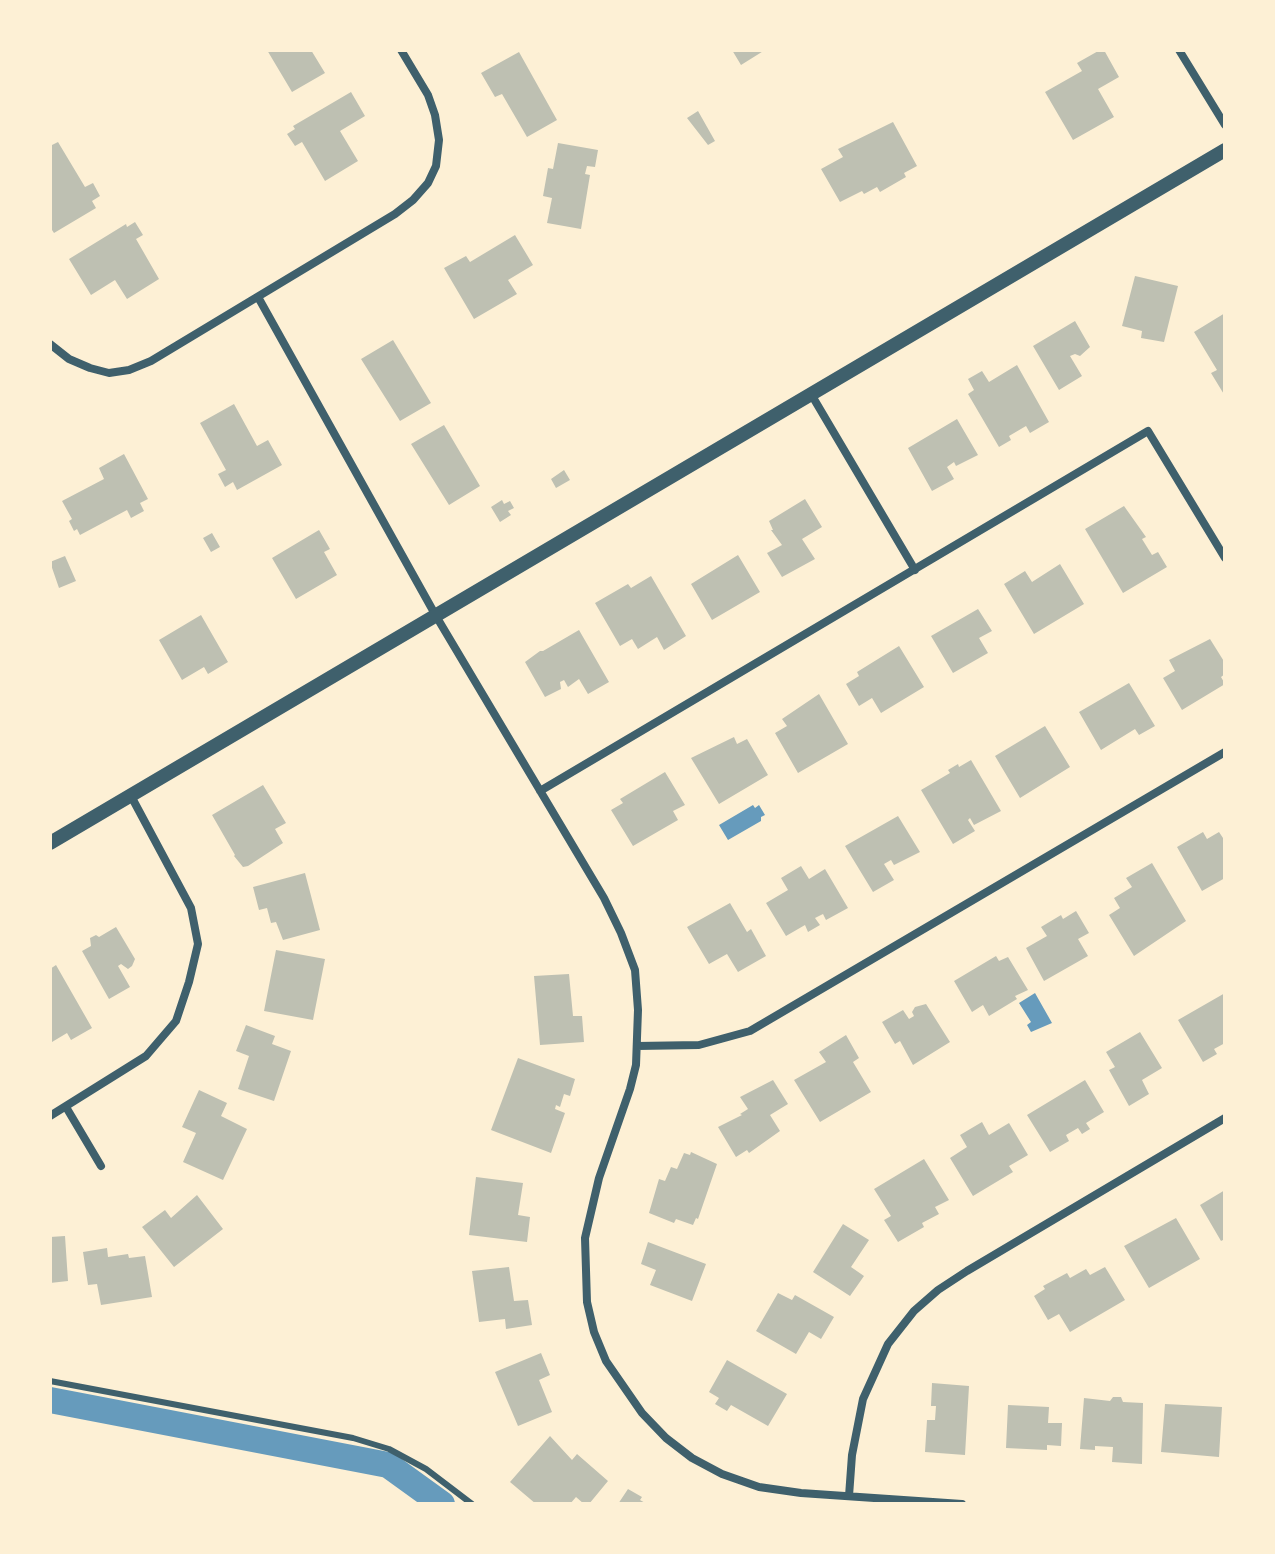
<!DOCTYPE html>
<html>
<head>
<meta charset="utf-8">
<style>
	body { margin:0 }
	#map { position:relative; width:1275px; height:1554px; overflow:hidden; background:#fdf0d5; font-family:Figtree,sans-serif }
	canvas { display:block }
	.frame { position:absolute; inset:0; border:52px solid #fdf0d5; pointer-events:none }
</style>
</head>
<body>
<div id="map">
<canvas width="1275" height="1554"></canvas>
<div class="frame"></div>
</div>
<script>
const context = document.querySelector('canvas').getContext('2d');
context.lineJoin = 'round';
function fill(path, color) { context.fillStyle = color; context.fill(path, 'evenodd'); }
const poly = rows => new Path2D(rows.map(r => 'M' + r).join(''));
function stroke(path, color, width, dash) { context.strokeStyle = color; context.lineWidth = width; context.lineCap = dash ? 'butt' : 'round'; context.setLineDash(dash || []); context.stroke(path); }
fill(poly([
	[753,805,755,808,759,805,765,815,761,817,761,821,728,840,719,825],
	[1035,993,1052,1023,1031,1032,1027,1025,1031,1022,1019,1003]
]), '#669bbc');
stroke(poly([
	[50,1400,388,1465,442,1504]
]), '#669bbc', 26);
fill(poly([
	[267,50,311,50,325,73,292,92],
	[732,50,765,50,741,65],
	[1100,50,1104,50,1119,77,1098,89,1114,117,1073,140,1045,92,1082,71,1077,63],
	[519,52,557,120,527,137,502,94,495,97,481,73],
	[351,92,365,116,340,131,358,161,325,181,302,142,295,146,287,134,295,129,293,126],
	[698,111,715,141,708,145,687,118],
	[893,122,917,166,904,173,906,177,880,192,877,187,864,194,862,191,840,202,821,169,843,157,838,149],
	[58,142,85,187,93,183,100,196,92,201,96,208,54,233,50,227,50,146],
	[558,143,598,150,595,167,587,166,585,174,590,175,581,229,547,223,552,198,543,196,548,168,553,169],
	[135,222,143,235,136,239,159,279,127,299,115,280,91,295,69,259,126,224,127,227],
	[515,235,533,265,508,280,517,294,474,319,444,268,466,256,470,262],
	[1135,276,1178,286,1164,342,1141,338,1142,331,1122,326],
	[1225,313,1225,396,1211,373,1217,370,1194,332],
	[1075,321,1090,347,1080,356,1075,354,1070,356,1082,376,1059,390,1033,346],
	[393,340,431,403,400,421,361,359],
	[1017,365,1049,422,1030,433,1026,426,1009,436,1011,440,999,447,968,394,974,390,968,379,982,371,989,382],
	[234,404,257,446,268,440,282,465,237,490,233,482,225,487,218,474,226,470,200,423],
	[957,419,978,455,956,466,954,462,947,467,954,479,932,491,908,448],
	[444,425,480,486,449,505,411,444],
	[124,454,148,499,140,503,144,511,131,518,127,510,80,535,77,529,74,531,69,521,72,519,62,501,104,479,99,468],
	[564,470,570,480,556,488,551,479],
	[805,499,822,527,802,539,815,559,782,577,767,553,782,545,771,530,773,530,769,521],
	[502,500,504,504,510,501,514,508,508,511,511,515,500,522,491,507],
	[1124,506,1146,537,1142,539,1152,555,1158,552,1167,567,1123,593,1085,529],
	[319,530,330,549,324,552,337,575,296,599,272,558],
	[212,533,220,547,211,552,203,538],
	[738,555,760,592,712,620,691,584],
	[65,556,76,581,59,588,50,562],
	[1060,564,1084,604,1034,634,1004,584,1025,571,1032,582],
	[651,576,686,636,664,650,657,637,638,649,632,639,620,646,595,603,628,584,631,588],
	[978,609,992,631,979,638,988,653,953,673,931,636],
	[201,615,228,662,208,674,204,667,182,680,159,640],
	[579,630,609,682,588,694,579,679,568,687,564,680,560,682,561,689,545,697,525,662,540,651,543,651],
	[1210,639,1225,663,1225,674,1221,677,1225,684,1182,710,1163,678,1175,671,1169,660],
	[899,646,924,687,881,713,872,698,859,706,846,684,859,676,857,672],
	[1129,683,1155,726,1139,735,1135,729,1101,750,1079,712],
	[819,694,848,744,798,773,775,733,787,726,782,719],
	[1045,726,1070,767,1020,798,995,756],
	[734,737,737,744,747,739,768,775,719,804,691,758],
	[971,760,1001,811,974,825,970,818,968,820,975,831,953,844,921,790,950,773,948,770,958,764,959,767],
	[665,772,685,805,673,811,678,820,633,846,611,810,623,803,620,799],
	[263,785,286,823,275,829,283,843,248,866,243,867,234,856,235,855,212,815],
	[898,816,920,852,894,865,891,860,884,864,894,880,873,892,845,846],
	[1203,832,1207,839,1219,832,1223,838,1225,837,1225,878,1202,891,1177,847],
	[1152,863,1186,921,1134,956,1109,915,1120,908,1114,898,1132,887,1126,878],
	[801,866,809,879,825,869,848,908,826,920,823,914,815,918,820,925,808,932,805,925,786,936,766,903,788,890,781,878],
	[305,873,320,930,283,940,276,922,271,923,267,908,259,910,253,887],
	[730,903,747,932,751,929,766,956,738,972,727,954,709,964,687,927],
	[1076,911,1089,933,1078,939,1088,956,1044,981,1026,948,1047,936,1041,927,1061,915,1063,919],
	[116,927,135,959,132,966,128,969,121,964,118,966,130,987,109,999,82,951,91,946,90,938,96,935,99,937],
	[276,950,325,959,313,1020,264,1011],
	[996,956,999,961,1008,957,1028,990,1015,996,1017,999,989,1016,983,1005,972,1012,954,981],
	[56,965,92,1028,71,1040,67,1033,52,1042,50,1038,50,969],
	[569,974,573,1016,582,1016,584,1042,540,1045,534,976],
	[1225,993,1225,1043,1214,1049,1217,1054,1203,1062,1178,1020],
	[926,1004,950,1042,913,1065,900,1041,895,1044,882,1022,903,1010,909,1019,914,1016,912,1012,915,1007],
	[246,1025,275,1036,272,1044,291,1051,274,1101,238,1089,249,1056,236,1051],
	[1140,1032,1162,1068,1142,1080,1149,1094,1129,1106,1109,1070,1115,1067,1106,1052],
	[846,1035,859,1058,853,1062,871,1092,820,1122,794,1080,826,1062,819,1052],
	[518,1058,575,1079,570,1096,564,1094,560,1107,556,1105,555,1109,565,1113,551,1153,491,1130],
	[773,1080,788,1104,770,1115,780,1131,749,1153,747,1150,736,1157,718,1127,742,1115,740,1114,748,1109,740,1097],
	[1085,1080,1104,1112,1086,1123,1090,1129,1082,1134,1078,1128,1066,1135,1069,1141,1050,1152,1027,1115],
	[199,1090,227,1103,221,1116,247,1129,223,1180,183,1162,196,1133,182,1127],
	[982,1122,989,1135,1009,1123,1028,1155,1009,1166,1013,1172,973,1196,950,1158,967,1147,960,1135],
	[691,1152,717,1164,698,1219,696,1218,693,1225,676,1219,674,1223,649,1213,659,1179,665,1181,671,1167,677,1169,684,1153,690,1155],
	[924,1159,949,1200,935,1207,939,1214,922,1223,924,1227,898,1242,884,1220,891,1216,874,1189],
	[476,1177,523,1183,518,1215,530,1217,527,1242,469,1235],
	[1225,1190,1225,1239,1221,1241,1200,1205],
	[197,1195,223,1229,174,1267,142,1227,165,1210,171,1218],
	[1176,1218,1200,1259,1149,1288,1124,1246],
	[843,1224,869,1240,851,1267,864,1276,850,1296,813,1272],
	[65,1236,68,1281,50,1283,50,1237],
	[648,1242,706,1264,692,1301,650,1285,656,1270,641,1264],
	[107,1248,108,1257,128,1254,129,1258,145,1256,152,1297,101,1305,97,1284,88,1285,83,1252],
	[509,1267,514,1301,528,1300,532,1325,506,1329,505,1319,479,1322,472,1271],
	[1105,1267,1125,1300,1070,1332,1059,1314,1048,1320,1034,1296,1045,1289,1043,1286,1067,1273,1070,1278,1086,1269,1090,1275],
	[778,1293,792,1300,795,1295,834,1317,821,1339,809,1332,796,1354,756,1331],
	[541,1353,550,1375,539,1380,552,1412,518,1426,495,1372],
	[727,1360,787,1394,768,1426,731,1405,727,1411,715,1404,719,1398,709,1392],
	[932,1383,969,1386,965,1455,925,1452,927,1420,935,1420,936,1406,931,1406],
	[1113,1397,1121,1397,1123,1402,1143,1403,1142,1464,1112,1462,1113,1447,1095,1446,1095,1450,1080,1449,1084,1398,1110,1401],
	[1165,1404,1222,1407,1219,1457,1161,1452],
	[1008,1405,1049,1407,1048,1423,1062,1423,1061,1446,1047,1445,1047,1450,1006,1448],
	[550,1436,572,1460,577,1454,608,1481,589,1504,584,1504,576,1497,570,1504,536,1504,510,1482],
	[628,1489,642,1497,640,1500,647,1504,618,1504]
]), '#bec0b2');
stroke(poly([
	[50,1381,353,1438,389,1449,426,1469,472,1504]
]), '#3f606c', 6);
stroke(poly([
	[1179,50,1225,125],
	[258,297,436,616,604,898,621,933,635,970,638,1010,636,1065,630,1089,599,1178,585,1238,587,1302,594,1332,606,1361,642,1413,666,1438,692,1458,722,1474,759,1487,801,1493,962,1504],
	[50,344,69,359,90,368,109,373,129,370,151,361,395,214,413,200,428,183,436,166,439,140,435,115,428,95,401,50],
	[811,394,915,570],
	[540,791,1148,431,1225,558],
	[637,1046,699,1045,750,1031,1225,752],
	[66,1107,101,1166],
	[50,1116,146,1056,176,1021,189,982,198,944,191,908,131,796],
	[849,1496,852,1455,863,1399,888,1344,914,1311,938,1290,967,1271,1225,1118]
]), '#3f606c', 8);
stroke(poly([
	[50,843,1225,150]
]), '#3f606c', 14);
</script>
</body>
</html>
